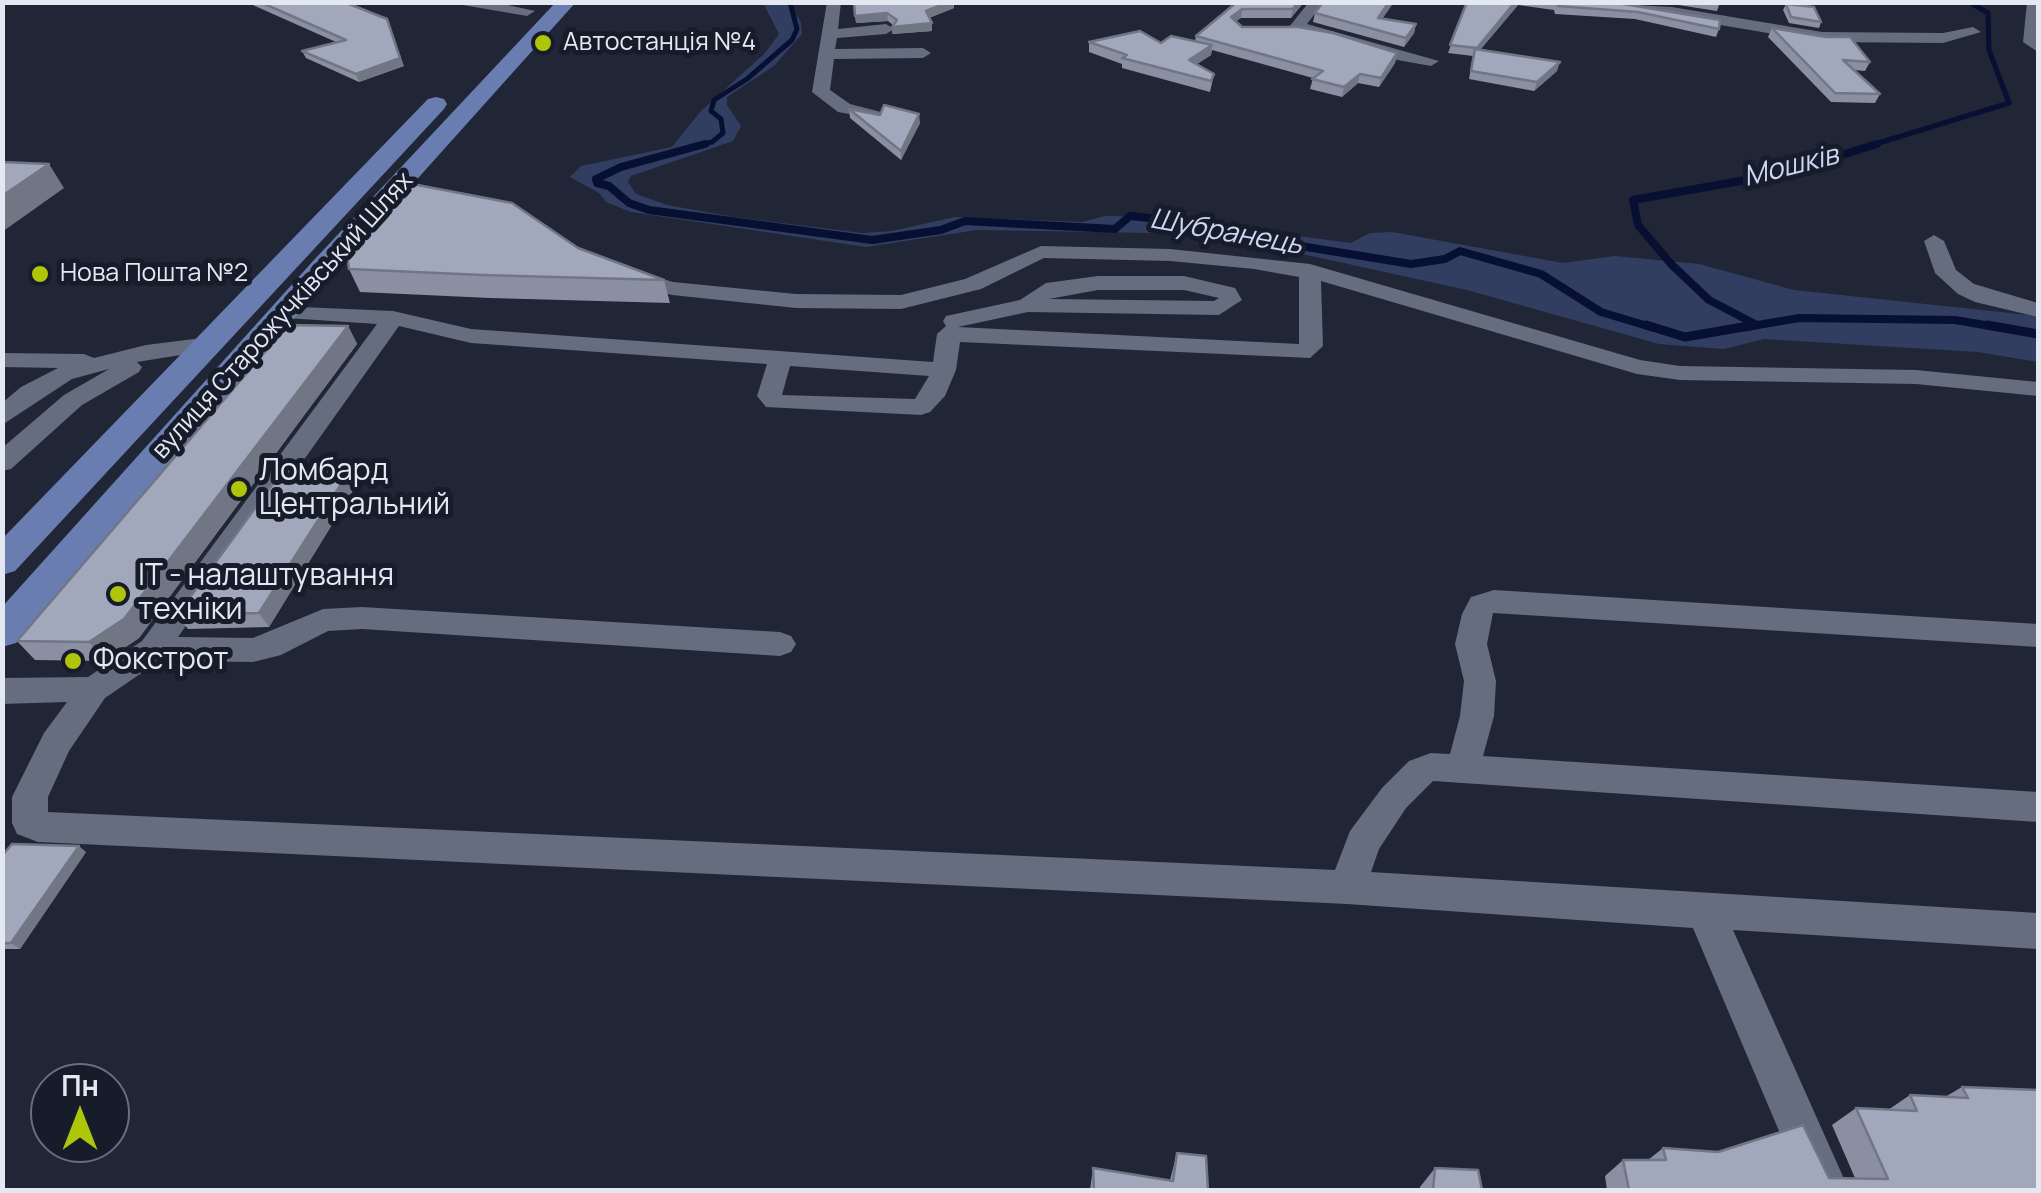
<!DOCTYPE html>
<html>
<head>
<meta charset="utf-8">
<style>
	body { margin:0 }
	#map { position:relative; width:2041px; height:1193px; overflow:hidden; background:#202635; font-family:Manrope,sans-serif }
	canvas { display:block }
	.frame { position:absolute; inset:0; border:5px solid #e3e8f2; pointer-events:none }
	.north { position:absolute; left:30px; top:1063px; width:100px; height:100px; box-sizing:border-box; background:#171c2b; border:2px solid #696e7b; border-radius:50%; rotate:0deg; font-size:28px; font-weight:700; line-height:40px; text-align:center; color:#e3e8f2 }
	.north::after { content:''; display:block; margin:auto; width:35px; height:45px; background:#aec50a; clip-path:polygon(50% 0,100% 100%,50% 72%,0 100%) }
</style>
</head>
<body>
<div id="map">
<canvas width="2041" height="1193"></canvas>
<div class="frame"></div>
<div class="north">Пн</div>
</div>
<script>
const context = document.querySelector('canvas').getContext('2d');
context.lineJoin = 'round';
function fill(path, color) { context.fillStyle = color; context.fill(path, 'evenodd'); }
const poly = rows => new Path2D(rows.map(r => 'M' + r).join(''));
function stroke(path, color, width, dash) { context.strokeStyle = color; context.lineWidth = width; context.lineCap = dash ? 'butt' : 'round'; context.setLineDash(dash || []); context.stroke(path); }
function drawText(font, color, halo, rows, align = 'center') {
  context.font = font + ' Manrope,sans-serif'; context.lineWidth = 10; context.setLineDash([]); context.textBaseline = 'middle'; context.strokeStyle = halo; context.fillStyle = color; for (const [text, x, y, turn = 0] of rows) {
    context.save(); context.translate(x, y); context.rotate((+turn || 0) * Math.PI / 180); context.textAlign = isNaN(turn) ? turn : align; if (halo) context.strokeText(text, 0, 0); context.fillText(text, 0, 0); context.restore();
  }
}
fill(poly([
	[763,3,789,3,801,22,802,34,774,66,727,97,727,105,741,126,733,141,631,176,628,182,636,194,667,205,734,217,862,233,892,231,955,217,1082,222,1105,216,1155,217,1351,243,1370,233,1392,232,1563,263,1615,256,1699,264,1794,290,2038,316,2038,362,1978,352,1764,339,1724,349,1659,344,1467,290,1211,234,977,230,866,247,631,212,606,202,599,193,570,177,581,166,672,147,701,111,765,53,779,34]
]), '#323e61');
stroke(poly([
	[696,146,712,142,723,133,721,119,711,111,714,100,747,79,792,40,797,29,790,2],
	[1869,146,2009,103,1989,50,1988,13,1969,2]
]), '#070f32', 5);
stroke(poly([
	[705,144,621,167,596,179,597,183,609,186,629,203,649,210,872,240,941,230,965,221,1115,229,1130,216,1208,224,1251,238,1411,264,1445,259,1460,251,1541,274,1601,312,1654,328],
	[1755,324,1709,300,1671,264,1638,225,1633,200,1780,174,1877,144],
	[1740,328,1799,318,1955,320,2002,328]
]), '#070f32', 8);
stroke(poly([
	[1646,325,1685,337,1755,325],
	[1987,325,2038,334]
]), '#070f32', 9);
fill(poly([
	[445,2,494,2,535,11,527,16,445,2],
	[827,2,841,2,838,29,886,24,894,29,886,34,837,38,835,49,923,48,931,53,923,58,834,59,830,90,850,104,881,112,881,120,838,112,812,92,827,2],
	[1309,2,1324,2,1307,24,1439,61,1431,66,1392,59,1332,38,1292,30,1289,27,1309,2],
	[1582,2,1672,7,1822,32,1943,33,1973,27,1981,32,1943,43,1822,42,1582,2],
	[2027,2,2038,2,2038,52,2023,42,2027,2],
	[1934,235,1944,241,1956,270,1974,284,2038,303,2038,317,1975,302,1958,294,1935,273,1924,241,1934,235],
	[1041,246,1170,249,1310,264,1640,360,1680,366,1916,370,2038,382,2038,396,1916,384,1680,380,1637,374,1321,281,1323,346,1310,358,960,342,956,370,945,396,930,412,921,415,766,407,757,396,767,364,471,343,399,326,178,637,253,638,323,609,362,607,780,632,791,636,796,644,791,652,780,656,362,629,328,631,281,655,253,662,159,661,105,698,69,751,48,797,48,812,1335,870,1350,831,1382,788,1409,761,1431,753,1450,754,1460,716,1464,681,1455,644,1462,614,1471,597,1494,590,2038,624,2038,647,1493,613,1487,644,1496,681,1494,716,1483,756,2038,792,2038,822,1433,781,1406,808,1379,849,1371,872,2038,913,2038,949,1733,930,1849,1190,1804,1190,1693,928,1347,904,38,842,17,834,12,823,12,797,44,733,67,702,2,704,2,678,88,677,142,641,377,324,286,318,278,316,275,311,278,306,393,311,471,329,933,362,937,334,946,326,943,321,946,316,1020,300,1046,283,1098,276,1184,276,1235,288,1242,300,1219,315,1028,312,958,327,1299,344,1299,277,1254,269,1170,261,1044,258,981,289,901,309,796,308,672,295,618,280,615,275,626,268,673,282,796,294,901,295,965,279,1041,246],
	[1098,290,1184,290,1219,298,1214,301,1049,299,1098,290],
	[790,366,929,376,915,399,782,395,790,366],
	[210,337,218,339,222,344,218,349,137,362,142,367,139,372,82,405,11,469,2,471,2,448,64,395,109,369,72,379,2,425,2,403,21,387,58,368,2,367,2,353,84,354,94,358,146,345,210,337]
]), '#656d7e');
fill(poly([
	[556,2,576,2,333,273,16,643,2,647,2,607,313,261,556,2],
	[436,97,444,99,447,104,444,109,15,571,2,575,2,539,428,99,436,97]
]), '#697db1');
fill(poly([
	[246,2,344,2,404,66,359,82,306,58,302,51,336,42],
	[854,2,954,8,929,18,932,23,932,31,892,34,893,25,888,21,856,23],
	[1237,2,1304,2,1291,18,1241,18,1236,21,1242,27,1397,53,1395,63,1379,87,1358,83,1342,97,1310,89,1313,78,1212,50,1211,55,1197,64,1214,74,1210,92,1122,68,1122,64,1089,52,1089,42,1161,43,1195,41,1196,36],
	[1323,2,1394,2,1382,19,1416,24,1414,33,1404,47,1313,22,1315,13],
	[1467,2,1611,2,1719,29,1716,37,1635,19,1555,14,1554,10,1518,5,1480,50,1557,71,1534,91,1469,79,1473,56,1448,53],
	[1659,2,1720,2,1717,11],
	[1786,4,1821,22,1819,28,1789,23,1783,10],
	[1772,28,1870,62,1865,71,1854,70,1880,94,1875,103,1831,102,1768,37],
	[849,109,920,123,901,160,850,118],
	[578,248,664,280,670,303,490,298,360,292,349,269],
	[348,326,357,344,139,638,105,661,35,660,17,641],
	[350,470,357,484,269,627,188,629,177,615],
	[86,852,20,949,2,949,2,856],
	[1962,1087,2038,1190,1607,1190,1605,1176,1623,1160,1648,1160,1663,1148,1829,1178,1855,1178,1832,1125,1856,1108,1888,1110,1910,1095,1945,1097],
	[1177,1153,1208,1190,1090,1190,1093,1168,1170,1180],
	[1435,1168,1482,1190,1420,1190,1420,1187]
]), '#8a90a2');
fill(poly([
	[949,2,954,2,954,8,926,19,926,11],
	[1298,2,1304,2,1291,18,1293,9],
	[1389,2,1394,2,1376,27,1378,18],
	[1515,2,1518,2,1518,5,1475,56,1477,48],
	[1242,9,1241,18,1229,26,1231,17],
	[887,13,888,21,856,23,855,16],
	[387,19,404,66,359,82,356,74],
	[932,23,932,31,892,34,892,27],
	[1416,24,1414,33,1404,47,1406,38],
	[1212,45,1211,55,1188,70,1189,60],
	[1397,53,1395,63,1379,87,1381,78],
	[1560,62,1557,71,1534,91,1537,82],
	[1360,74,1358,83,1342,97,1344,87],
	[919,114,920,123,901,160,901,151],
	[49,164,64,188,2,232,2,196],
	[348,326,357,344,139,638,105,661,89,642],
	[350,470,357,484,269,627,259,613],
	[79,846,86,852,20,949,11,943]
]), '#717684');
const building = poly([
	[260,2,344,2,387,19,400,58,356,74,302,51,346,40,260,2],
	[854,2,949,2,926,11,932,23,892,27,897,20,887,13,855,16,854,2],
	[1237,2,1298,2,1293,9,1242,9,1231,17,1242,27,1298,27,1333,33,1397,53,1381,78,1360,74,1344,87,1312,79,1323,71,1196,36,1237,2],
	[1323,2,1389,2,1378,18,1416,24,1406,38,1315,13,1323,2],
	[1467,2,1515,2,1477,48,1450,45,1467,2],
	[1557,2,1611,2,1720,20,1719,29,1638,12,1558,6,1557,2],
	[1786,4,1814,7,1821,22,1791,17,1786,4],
	[1772,28,1826,37,1850,37,1870,62,1843,60,1880,94,1835,93,1772,28],
	[1140,31,1161,43,1171,36,1212,45,1189,60,1214,74,1211,81,1122,58,1127,55,1089,42,1140,31],
	[1475,49,1560,62,1537,82,1471,71,1475,49],
	[884,105,919,114,901,151,849,109,880,115,884,105],
	[2,162,49,164,2,196,2,162],
	[407,183,512,203,578,248,664,280,482,275,349,269,346,248,407,183],
	[288,325,348,326,124,619,89,642,17,641,288,325],
	[283,470,350,470,259,613,177,615,283,470],
	[12,844,79,846,11,943,2,943,2,856,12,844],
	[1962,1087,2038,1090,2038,1190,1629,1190,1623,1160,1666,1160,1663,1148,1718,1152,1803,1125,1829,1178,1888,1179,1856,1108,1917,1111,1910,1095,1968,1098,1962,1087],
	[1177,1153,1206,1156,1208,1190,1094,1190,1093,1168,1173,1181,1177,1153],
	[1435,1168,1478,1170,1482,1190,1433,1190,1435,1168]
]);
fill(building, '#a1a8bc');
stroke(building, '#717684', 2.5);
for (const [x, y, r, color] of [
	[543,43,10,"#aec50a"],
	[40,274,10,"#aec50a"],
	[239,489,10,"#aec50a"],
	[118,594,10,"#aec50a"],
	[73,661,10,"#aec50a"]
]) { const dot = new Path2D(); dot.arc(x, y, r, 0, 2 * Math.PI); context.fillStyle = color; context.fill(dot); stroke(dot, '#171c2b', 4); }
drawText('25px', '#e3e8f2', '#171c2b', [
	["Автостанція №4",563,43],
	["Нова Пошта №2",60,274]
], 'left');
drawText('25px', '#e3e8f2', '#171c2b', [
	["вулиця Старожучківський Шлях",283,316,-48]
]);
drawText('italic 28px', '#ccd7f3', '#171c2b', [
	["Мошків",1791,167,-14],
	["Шубранець",1226,233,10]
]);
drawText('30px', '#e3e8f2', '#171c2b', [
	["Ломбард",259,472],
	["Центральний",259,506],
	["ІТ - налаштування",138,577],
	["техніки",138,611],
	["Фокстрот",93,661]
], 'left');
</script>
</body>
</html>
